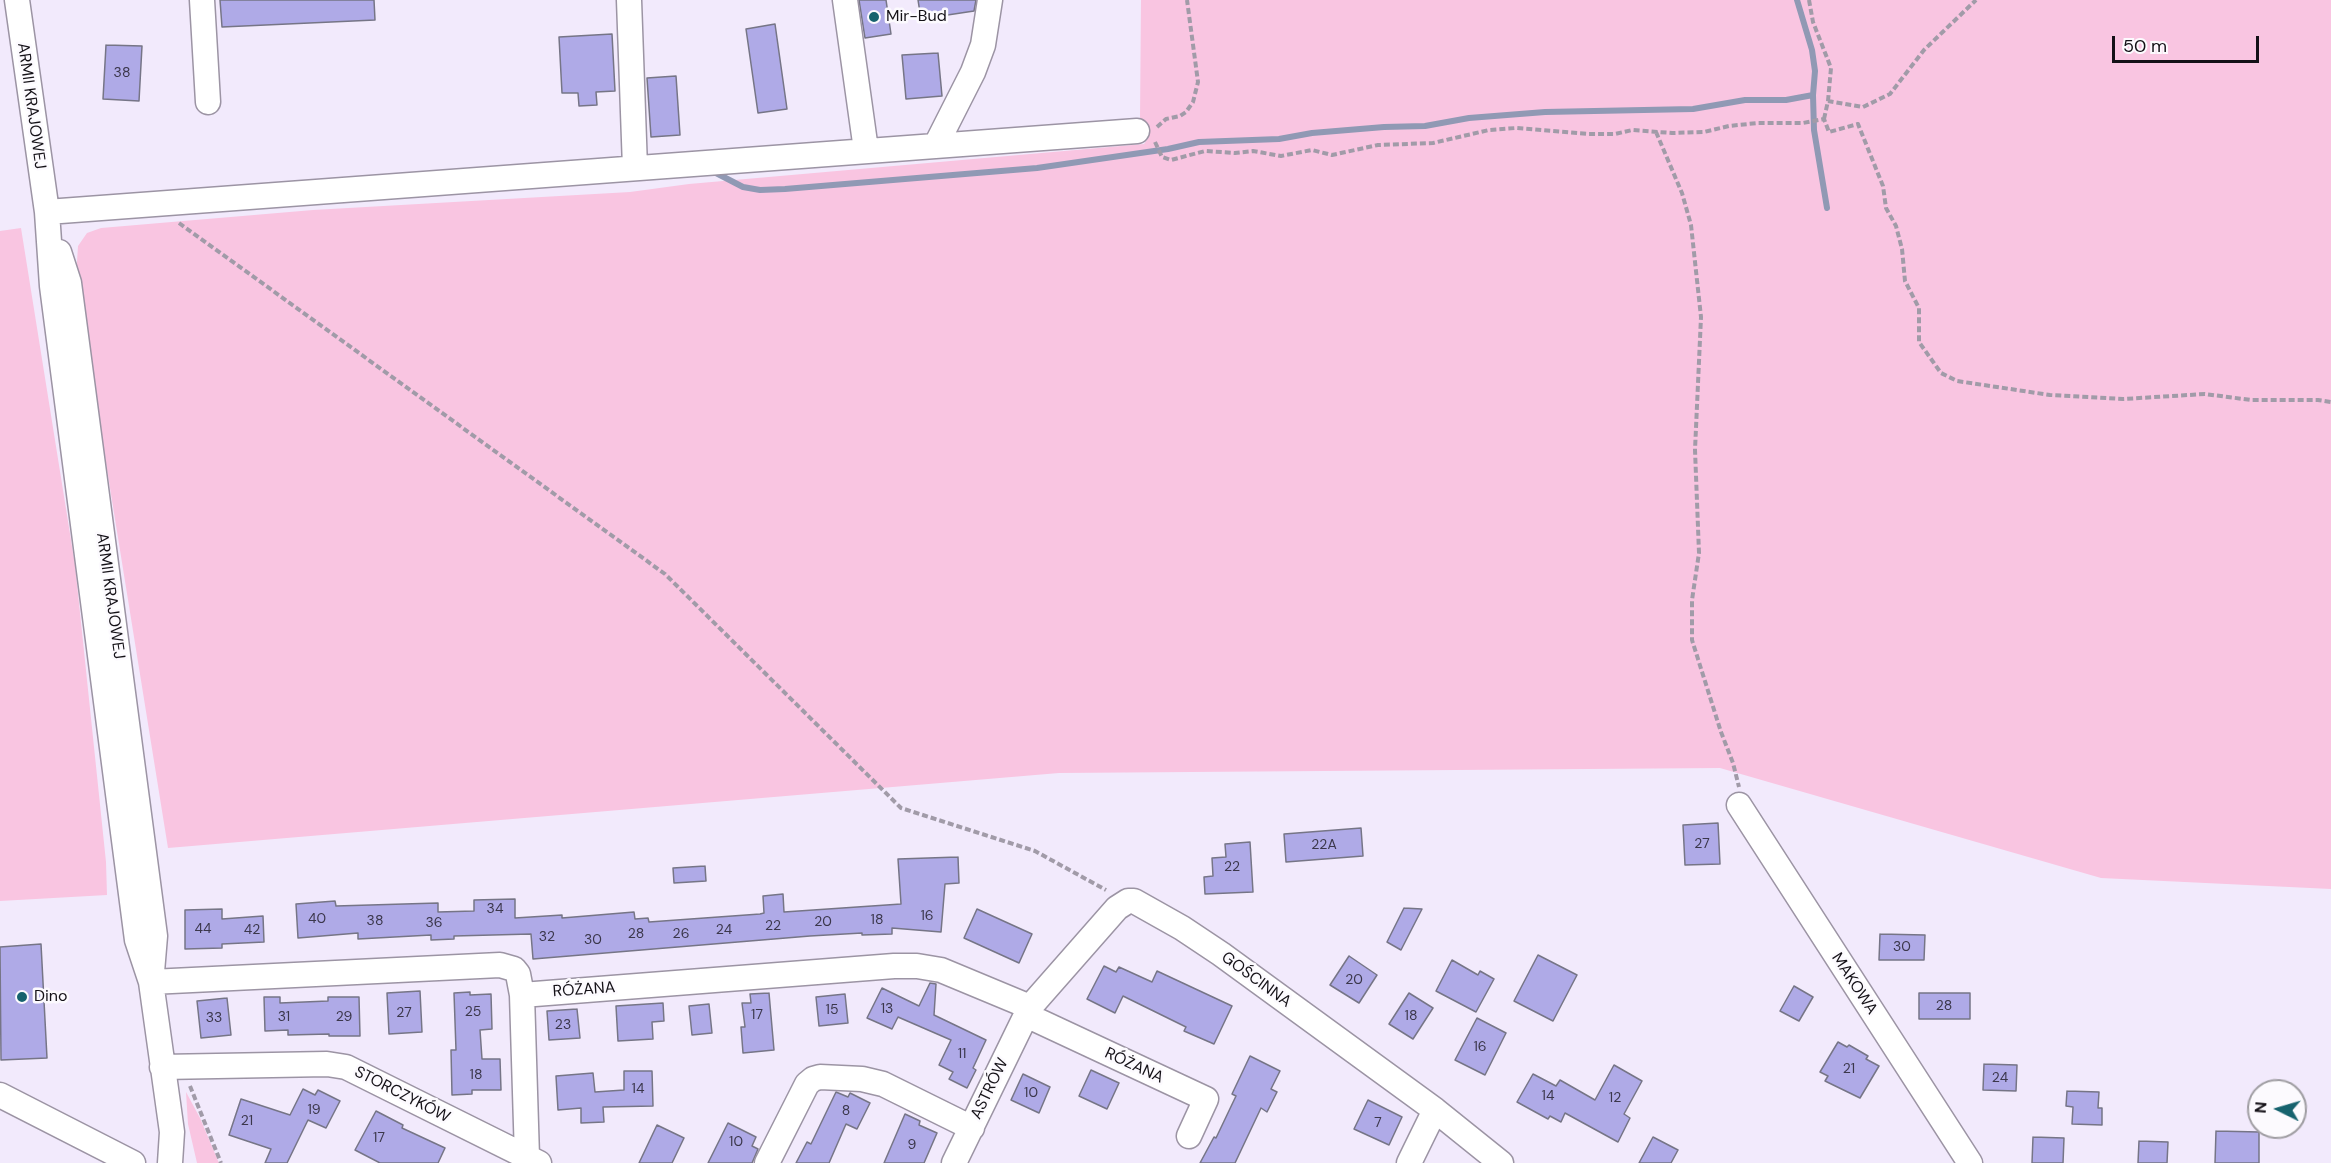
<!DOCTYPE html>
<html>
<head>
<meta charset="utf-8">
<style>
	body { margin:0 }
	#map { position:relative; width:2331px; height:1163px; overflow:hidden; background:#f2eafc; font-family:"DM Sans",sans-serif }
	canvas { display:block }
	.north { position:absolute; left:2247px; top:1079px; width:60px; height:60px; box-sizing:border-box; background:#fcfafe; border:2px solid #9f9da2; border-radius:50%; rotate:275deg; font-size:16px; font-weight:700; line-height:24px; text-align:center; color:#141117 }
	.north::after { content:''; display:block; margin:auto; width:21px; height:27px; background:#16626e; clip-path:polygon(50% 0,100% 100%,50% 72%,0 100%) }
	.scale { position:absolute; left:2112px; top:36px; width:147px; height:27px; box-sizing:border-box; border:3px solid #141117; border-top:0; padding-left:8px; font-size:18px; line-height:21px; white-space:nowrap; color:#141117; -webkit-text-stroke:4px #fcfafe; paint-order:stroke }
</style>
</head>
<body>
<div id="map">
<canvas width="2331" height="1163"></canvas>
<div class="north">N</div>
<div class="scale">50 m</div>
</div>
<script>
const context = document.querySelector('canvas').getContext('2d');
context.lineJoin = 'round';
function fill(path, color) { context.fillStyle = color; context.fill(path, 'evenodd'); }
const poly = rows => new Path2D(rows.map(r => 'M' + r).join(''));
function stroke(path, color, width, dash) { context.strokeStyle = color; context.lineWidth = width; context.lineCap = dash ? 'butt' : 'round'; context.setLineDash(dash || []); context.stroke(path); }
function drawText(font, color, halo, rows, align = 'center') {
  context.font = font + ' "DM Sans",sans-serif'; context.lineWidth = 5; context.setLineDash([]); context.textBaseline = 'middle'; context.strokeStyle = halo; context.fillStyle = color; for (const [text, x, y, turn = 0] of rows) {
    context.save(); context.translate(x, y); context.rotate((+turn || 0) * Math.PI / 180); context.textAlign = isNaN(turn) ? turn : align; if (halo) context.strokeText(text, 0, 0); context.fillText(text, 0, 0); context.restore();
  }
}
fill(poly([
	[1141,0,2331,0,2331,889,2101,878,1720,768,1059,773,168,848,76,277,78,246,87,233,101,228,313,210,630,192,689,184,1144,144,1149,137,1148,127,1140,119],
	[21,228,75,565,106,862,107,895,0,901,0,231],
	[186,1092,200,1118,219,1163,197,1163,188,1124]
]), '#f9c5e1');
stroke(poly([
	[1797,0,1812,50,1815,71,1813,95],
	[716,173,743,187,760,190,785,189,1037,168,1168,149,1199,142,1279,139,1312,133,1384,127,1425,126,1469,118,1545,112,1693,109,1745,100,1786,100,1813,95,1814,130,1827,208]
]), '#9099b4', 6);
const building = poly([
	[220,0,374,0,375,20,222,27,220,0],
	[859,0,886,0,891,34,865,38,859,0],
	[918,0,976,0,974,11,921,19,918,0],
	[775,24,787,109,758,113,746,29,775,24],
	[612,34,615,91,596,92,597,105,579,106,578,93,562,93,559,37,612,34],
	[106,45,142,46,139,101,103,99,106,45],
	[938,53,942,96,906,99,902,55,938,53],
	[676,76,680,135,651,137,647,78,676,76],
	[1718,823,1720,864,1685,865,1683,825,1718,823],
	[1361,828,1363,856,1286,862,1284,834,1361,828],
	[1250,842,1253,892,1205,894,1204,877,1213,876,1212,858,1226,857,1225,844,1250,842],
	[958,857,959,883,945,884,941,932,892,928,892,934,862,935,862,933,810,936,533,959,531,934,454,936,454,939,431,940,431,935,358,939,358,933,298,938,296,904,335,901,336,906,438,903,438,912,474,911,474,900,515,899,515,918,562,915,562,918,634,912,635,919,648,918,649,922,760,914,764,913,763,896,783,894,784,912,901,904,898,859,958,857],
	[705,866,706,881,674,883,673,868,705,866],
	[1404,908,1422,909,1401,950,1387,942,1404,908],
	[222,909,222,919,263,916,264,942,222,944,222,948,185,949,185,910,222,909],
	[977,909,1032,934,1019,963,964,938,977,909],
	[1880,934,1925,935,1924,960,1879,960,1880,934],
	[41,944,47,1058,1,1060,0,947,41,944],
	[1538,955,1577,975,1553,1021,1514,1001,1538,955],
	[1349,956,1377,975,1359,1003,1330,985,1349,956],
	[1452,960,1478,975,1480,971,1494,979,1476,1012,1436,991,1452,960],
	[1104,966,1116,972,1119,967,1152,982,1157,971,1232,1006,1214,1044,1184,1031,1186,1027,1123,996,1115,1013,1087,999,1104,966],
	[930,983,936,984,934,1015,986,1040,973,1068,976,1070,967,1088,949,1079,953,1072,939,1065,951,1040,898,1017,892,1029,867,1018,882,988,919,1006,930,983],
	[1794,986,1813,997,1799,1021,1780,1011,1794,986],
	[420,991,422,1032,389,1034,387,993,420,991],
	[470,992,470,995,491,994,492,1029,480,1030,482,1059,500,1059,501,1090,472,1090,472,1094,452,1095,451,1050,456,1050,454,993,470,992],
	[769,993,774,1050,743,1053,741,1027,745,1027,742,1003,751,1003,750,994,769,993],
	[1409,993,1433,1008,1413,1039,1389,1024,1409,993],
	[1919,993,1970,993,1970,1019,1919,1019,1919,993],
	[845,994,848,1023,819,1026,816,997,845,994],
	[264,997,280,997,280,1003,328,1001,328,997,359,997,360,1036,329,1036,329,1034,288,1035,288,1030,265,1031,264,997],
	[227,998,231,1035,201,1038,197,1001,227,998],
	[663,1003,664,1021,652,1022,653,1039,618,1041,616,1006,663,1003],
	[709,1004,712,1033,692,1035,689,1006,709,1004],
	[577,1009,580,1038,549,1040,547,1011,577,1009],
	[1477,1018,1506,1033,1485,1075,1455,1060,1477,1018],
	[1838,1042,1847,1047,1849,1045,1868,1056,1866,1059,1879,1066,1860,1098,1825,1081,1828,1076,1820,1072,1838,1042],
	[1250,1056,1280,1071,1271,1089,1277,1092,1267,1112,1261,1108,1235,1163,1200,1163,1214,1137,1216,1138,1236,1096,1232,1094,1250,1056],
	[1984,1064,2017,1065,2016,1091,1983,1090,1984,1064],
	[1614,1065,1642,1081,1624,1114,1630,1118,1618,1142,1565,1113,1561,1122,1550,1116,1548,1119,1517,1102,1533,1074,1556,1086,1560,1080,1595,1100,1614,1065],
	[1091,1070,1119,1083,1107,1109,1079,1096,1091,1070],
	[624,1071,652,1071,653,1106,603,1107,604,1122,581,1123,581,1108,558,1110,556,1076,593,1073,595,1092,624,1090,624,1071],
	[1023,1074,1050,1087,1039,1113,1011,1100,1023,1074],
	[303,1089,315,1095,318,1090,340,1101,326,1128,308,1120,287,1163,265,1163,271,1149,229,1135,241,1099,290,1115,303,1089],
	[2067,1091,2099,1092,2098,1108,2102,1108,2102,1125,2072,1124,2073,1107,2066,1106,2067,1091],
	[836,1092,848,1097,850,1093,870,1103,857,1129,846,1124,829,1163,796,1163,807,1142,811,1144,836,1092],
	[1368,1100,1402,1117,1389,1145,1354,1129,1368,1100],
	[376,1111,403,1125,402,1128,445,1148,438,1163,380,1163,355,1150,376,1111],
	[905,1114,920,1121,919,1125,937,1133,924,1163,884,1163,905,1114],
	[728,1123,756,1137,752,1146,758,1149,752,1163,708,1163,728,1123],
	[657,1125,684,1138,672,1163,639,1163,657,1125],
	[2216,1131,2259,1132,2259,1163,2215,1163,2216,1131],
	[1653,1137,1678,1150,1671,1163,1639,1163,1653,1137],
	[2033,1137,2064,1138,2063,1163,2032,1163,2033,1137],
	[2139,1141,2168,1142,2167,1163,2138,1163,2139,1141]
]);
fill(building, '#afaae7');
stroke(building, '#767586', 1.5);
const minor = poly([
	[17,0,47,212,52,286,137,940,151,982,172,1132,170,1163],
	[202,0,208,102],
	[629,0,635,168],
	[845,0,866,150],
	[936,145,973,72,983,45,990,0],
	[47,212,1137,131],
	[59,252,69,283,155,936,152,972],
	[1739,805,1970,1163],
	[151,982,500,965,514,969,518,974,522,995,894,966,917,966,941,970,1030,1007],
	[522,995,527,1157],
	[1026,1015,1206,1099,1189,1136],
	[162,1067,327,1064,346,1067,539,1163],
	[0,1095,133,1163],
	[767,1163,807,1084,813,1079,820,1077,862,1079,883,1084,972,1128],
	[954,1163,1030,1007,1117,908,1128,901,1134,901,1182,928,1221,954,1435,1110,1501,1163],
	[1409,1163,1435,1110]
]);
stroke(minor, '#9c94a4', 27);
stroke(poly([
	[1809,0,1813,22,1831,68,1828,101],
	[1824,119,1828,101,1863,107,1890,94,1924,50,1976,0],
	[1157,127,1166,119,1180,116,1186,112,1193,102,1198,82,1187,0],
	[1656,132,1682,193,1691,225,1701,317,1695,450,1699,553,1692,600,1692,640,1721,732,1733,763,1739,787],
	[1155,142,1162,157,1171,160,1205,151,1235,153,1253,151,1281,156,1312,150,1332,155,1378,145,1433,143,1489,130,1516,128,1589,134,1615,134,1632,130,1672,133,1704,132,1729,126,1758,123,1803,123,1824,119,1829,132,1858,124,1883,186,1886,208,1896,226,1902,249,1905,281,1919,308,1919,342,1941,373,1957,381,2050,395,2123,399,2205,394,2251,400,2318,400,2331,402],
	[179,223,665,574,901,808,1035,851,1106,890],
	[190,1086,221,1163]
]), '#a19ba8', 4, [6, 3]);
stroke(minor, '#fff', 24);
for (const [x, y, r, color] of [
	[874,17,6,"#16626e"],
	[22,997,6,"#16626e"]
]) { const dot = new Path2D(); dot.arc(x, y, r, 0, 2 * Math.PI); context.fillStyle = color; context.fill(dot); stroke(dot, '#fcfafe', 2); }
drawText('14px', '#3b374b', null, [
	["38",122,73],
	["27",1702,844],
	["22A",1324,845],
	["22",1232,867],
	["34",495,909],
	["16",927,916],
	["40",317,919],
	["18",877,920],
	["38",375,921],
	["20",823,922],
	["36",434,923],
	["22",773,926],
	["44",203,929],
	["42",252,930],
	["24",724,930],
	["28",636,934],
	["26",681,934],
	["32",547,937],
	["30",593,940],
	["30",1902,947],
	["20",1354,980],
	["28",1944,1006],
	["13",887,1009],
	["15",832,1010],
	["25",473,1012],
	["27",404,1013],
	["17",757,1015],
	["18",1411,1016],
	["31",284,1017],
	["29",344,1017],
	["33",214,1018],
	["23",563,1025],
	["16",1480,1047],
	["11",962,1054],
	["21",1849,1069],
	["18",476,1075],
	["24",2000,1078],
	["14",638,1089],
	["10",1031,1093],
	["14",1548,1096],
	["12",1615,1098],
	["19",314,1110],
	["8",846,1111],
	["21",247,1121],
	["7",1378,1123],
	["17",379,1138],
	["10",736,1142],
	["9",912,1145]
]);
drawText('16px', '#141117', '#fcfafe', [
	["Mir-Bud",886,17],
	["Dino",34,997]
], 'left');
drawText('16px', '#141117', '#fcfafe', [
	["ARMII KRAJOWEJ",31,106,82],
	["ARMII KRAJOWEJ",110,596,82],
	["GOŚCINNA",1256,980,36],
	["MAKOWA",1854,984,57],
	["RÓŻANA",584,990,-4],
	["RÓŻANA",1134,1066,25],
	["ASTRÓW",990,1089,-64],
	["STORCZYKÓW",402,1095,27]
]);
</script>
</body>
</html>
